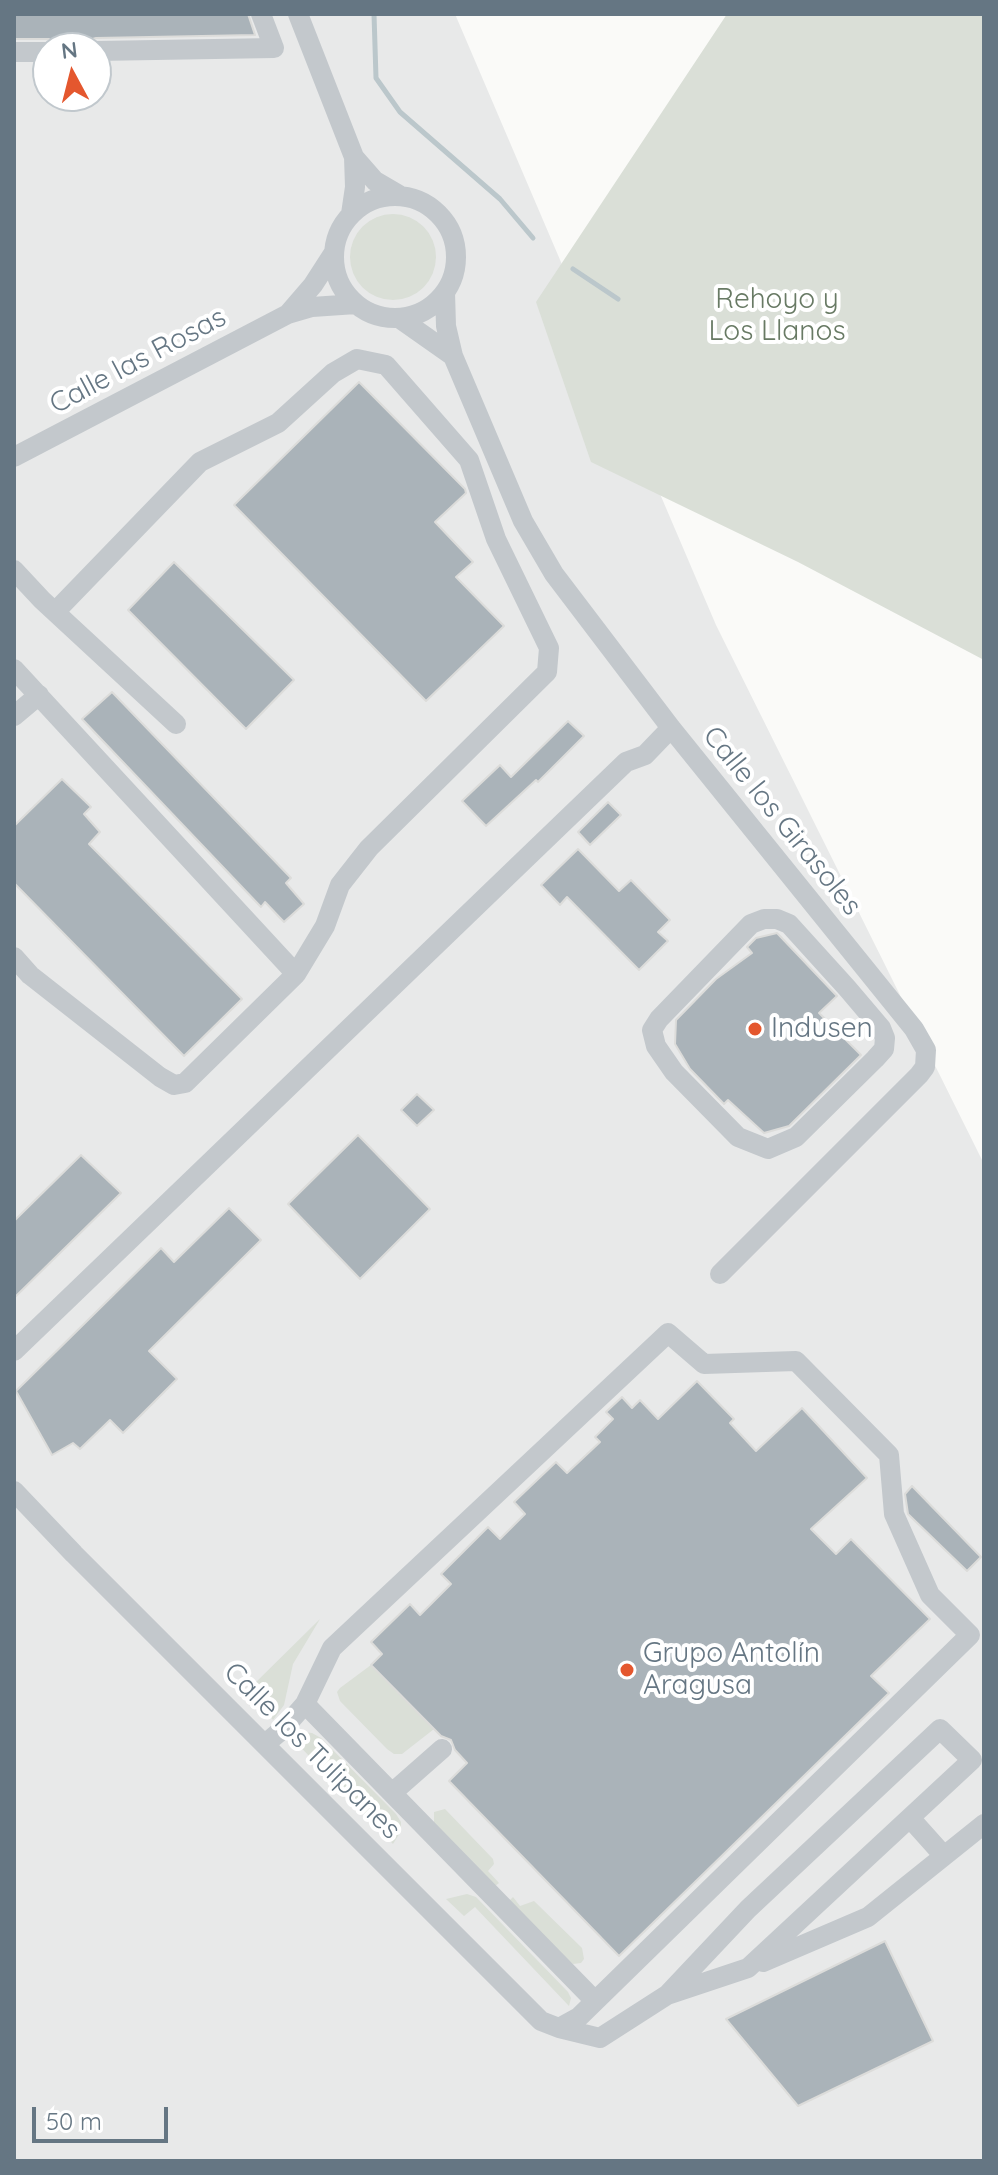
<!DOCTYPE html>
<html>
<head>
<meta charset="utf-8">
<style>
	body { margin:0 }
	#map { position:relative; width:998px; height:2175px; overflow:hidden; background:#fafaf8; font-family:Quicksand,sans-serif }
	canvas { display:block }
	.frame { position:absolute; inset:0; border:16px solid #657683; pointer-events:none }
	.north { position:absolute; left:32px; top:32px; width:80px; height:80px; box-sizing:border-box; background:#fff; border:2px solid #c1c8cd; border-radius:50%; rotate:353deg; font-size:22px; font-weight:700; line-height:32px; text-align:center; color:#657683 }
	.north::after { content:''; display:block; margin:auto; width:28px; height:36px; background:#e4572e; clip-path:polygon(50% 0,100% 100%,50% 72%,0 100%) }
	.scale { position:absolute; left:32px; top:2107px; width:136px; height:36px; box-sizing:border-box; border:4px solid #657683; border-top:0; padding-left:10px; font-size:24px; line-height:28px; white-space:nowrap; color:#657683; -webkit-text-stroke:6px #fff; paint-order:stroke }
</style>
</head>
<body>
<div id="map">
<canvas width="998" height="2175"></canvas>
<div class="frame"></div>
<div class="north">N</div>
<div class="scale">50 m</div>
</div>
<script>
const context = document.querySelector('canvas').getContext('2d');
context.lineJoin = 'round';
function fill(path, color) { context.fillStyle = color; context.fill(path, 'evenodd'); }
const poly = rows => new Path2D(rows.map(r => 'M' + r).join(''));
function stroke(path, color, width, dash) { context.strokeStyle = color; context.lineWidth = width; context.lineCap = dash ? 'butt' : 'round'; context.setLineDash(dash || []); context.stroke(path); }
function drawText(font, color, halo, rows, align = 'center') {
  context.font = font + ' Quicksand,sans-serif'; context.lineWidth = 8; context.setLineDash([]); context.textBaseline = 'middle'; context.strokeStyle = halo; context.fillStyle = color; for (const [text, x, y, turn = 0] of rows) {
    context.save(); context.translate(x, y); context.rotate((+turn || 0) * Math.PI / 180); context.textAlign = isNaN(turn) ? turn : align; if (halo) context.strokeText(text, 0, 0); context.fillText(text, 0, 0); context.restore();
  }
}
fill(poly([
	[14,14,455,14,716,625,984,1164,984,2161,14,2161],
	[48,48,96,48,96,96,48,96]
]), '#e8e9e9');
fill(poly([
	[727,14,984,14,984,660,798,562,591,462,536,302],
	'350 257a43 43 0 1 1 86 0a43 43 0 1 1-86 0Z',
	[320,1619,293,1664,284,1705,273,1720,249,1689],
	[371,1665,434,1729,402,1754,394,1754,387,1749,340,1701,337,1692,340,1688],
	[302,1732,312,1733,321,1738,396,1814,401,1822,401,1831,393,1844,290,1736],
	[445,1809,493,1859,494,1864,488,1871,499,1883,495,1886,434,1823,434,1812],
	[467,1894,476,1897,568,1992,571,1998,569,2006,475,1907,464,1916,446,1899],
	[513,1897,520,1906,534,1901,582,1948,584,1959,581,1963,573,1964,567,1959,509,1901]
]), '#dadfd7');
stroke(poly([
	[374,14,376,78,400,112,500,199,533,238],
	[573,269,618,299]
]), '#bbc7cb', 5);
const building = poly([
	[14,14,248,14,255,35,96,38,89,40,84,46,60,47,49,39,14,39,14,14],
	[359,382,465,489,466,493,435,522,473,562,456,577,504,626,426,701,234,505,359,382],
	[174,562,294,680,246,729,128,610,174,562],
	[112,692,291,878,286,883,304,904,284,922,265,902,261,907,82,719,112,692],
	[568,721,584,736,538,782,536,780,486,826,462,801,500,765,511,777,568,721],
	[62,779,91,807,84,814,100,832,89,844,242,999,184,1056,14,883,14,826,62,779],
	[608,802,621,815,590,845,578,832,608,802],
	[578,849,619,891,631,880,670,920,658,932,668,941,639,970,567,897,560,905,541,885,578,849],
	[777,933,837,996,819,1013,861,1055,789,1126,764,1133,728,1100,724,1104,690,1069,675,1044,676,1020,716,979,752,953,747,947,756,938,777,933],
	[417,1094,434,1110,417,1126,401,1110,417,1094],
	[358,1135,430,1209,360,1279,288,1204,358,1135],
	[81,1155,121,1193,14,1298,14,1221,81,1155],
	[229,1208,261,1240,149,1351,177,1379,123,1433,110,1420,80,1449,73,1443,52,1455,16,1391,161,1248,174,1262,229,1208],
	[697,1381,734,1419,730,1423,756,1451,802,1408,867,1478,811,1529,836,1554,851,1539,930,1619,871,1676,889,1693,619,1956,449,1781,467,1763,455,1750,451,1740,441,1736,371,1665,382,1654,371,1642,410,1604,420,1615,451,1584,441,1574,488,1527,500,1539,525,1514,514,1502,556,1462,567,1473,600,1442,595,1437,613,1419,606,1412,622,1397,632,1408,640,1400,658,1419,697,1381],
	[912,1486,981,1557,967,1571,908,1514,905,1494,912,1486],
	[885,1941,933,2041,798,2106,726,2019,885,1941]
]);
fill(building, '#aab3b9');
stroke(building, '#dcdcda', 2);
stroke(poly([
	[298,14,354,157,355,187,351,214],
	[96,51,274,48,261,14],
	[14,52,48,52],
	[354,157,375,181,399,195],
	'334 257a61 61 0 1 1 122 0a61 61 0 1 1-122 0Z',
	[445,292,446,326,453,356,523,521,554,574,671,728,914,1029,926,1050,925,1067,919,1075,720,1274],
	[288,314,313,285,333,254],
	[399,318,453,356],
	[14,457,288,314,312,307,356,304],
	[14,570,42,600,176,724],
	[55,612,200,462,278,423,333,373,357,359,386,365,469,460,496,539,549,648,547,672,369,848,340,885,325,926,296,974],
	[14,669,296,974,185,1083,174,1085,160,1077,30,975,14,957],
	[14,716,39,695],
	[764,919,777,919,789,924,847,988,881,1028,885,1038,884,1049,875,1059,796,1137,768,1149,738,1137,674,1072,656,1046,652,1030,659,1019,751,924,764,919],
	[14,1351,626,762,645,755,671,728],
	[14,1491,74,1554,541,2021,559,2028,579,2017,970,1635,930,1595,894,1514,889,1455,796,1361,704,1364,668,1333,332,1648,305,1704,283,1729,265,1744],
	[305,1704,595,2001],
	[392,1793,442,1749],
	[910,1818,944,1856],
	[763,1962,868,1917,984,1824],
	[559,2028,600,2038,667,1995,748,1968,972,1760,940,1729,748,1909,667,1995]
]), '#c3c8cc', 20);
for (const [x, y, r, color] of [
	[755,1029,8,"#e4572e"],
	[627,1670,8,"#e4572e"]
]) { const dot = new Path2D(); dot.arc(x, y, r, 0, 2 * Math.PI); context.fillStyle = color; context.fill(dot); stroke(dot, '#fff', 3); }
drawText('28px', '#687a64', '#fff', [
	["Rehoyo y",777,300],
	["Los Llanos",777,332]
]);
drawText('28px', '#657683', '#fff', [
	["Calle las Rosas",138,361,-28],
	["Calle los Girasoles",782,821,51],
	["Calle los Tulipanes",312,1751,45]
]);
drawText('28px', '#657683', '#fff', [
	["Indusen",771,1029],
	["Grupo Antolín",643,1654],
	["Aragusa",643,1686]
], 'left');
</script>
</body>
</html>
